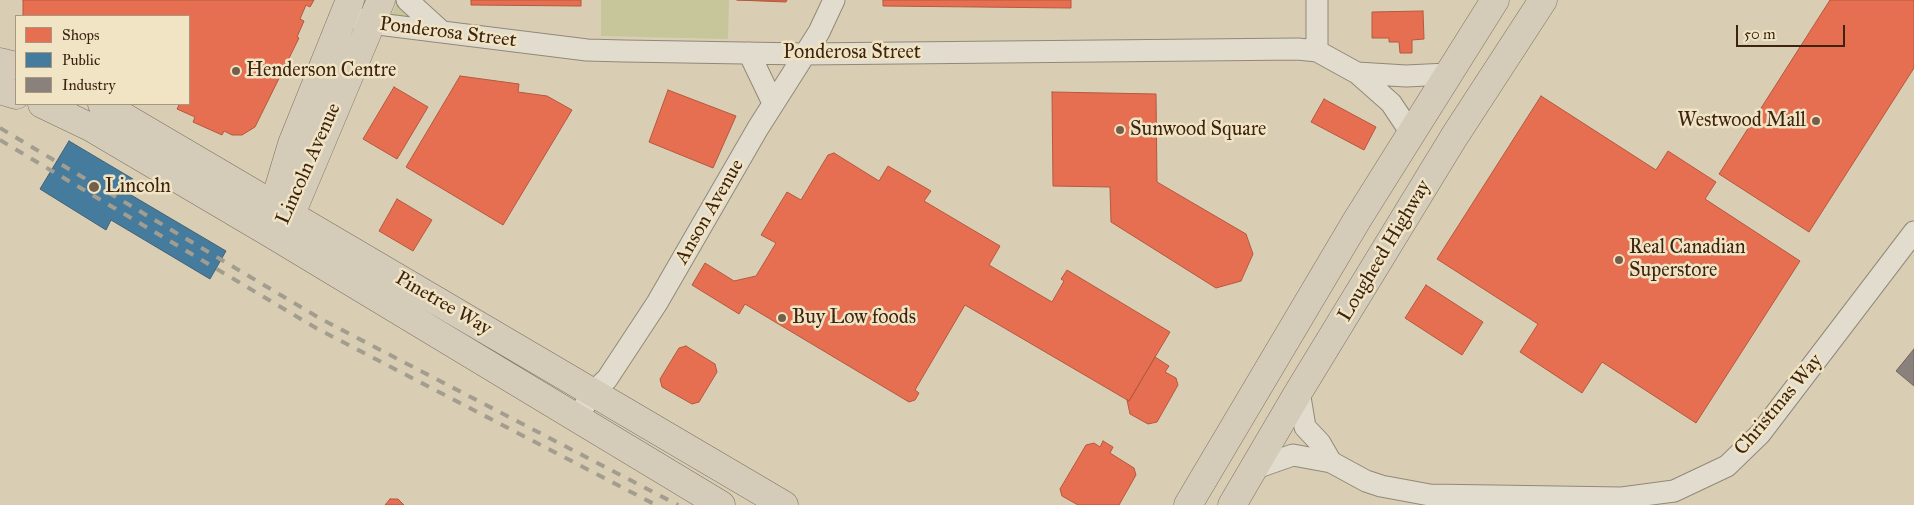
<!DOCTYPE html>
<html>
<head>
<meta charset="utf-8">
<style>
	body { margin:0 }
	#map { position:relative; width:1914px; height:505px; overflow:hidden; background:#d9ceb3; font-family:"IM FELL Great Primer",serif }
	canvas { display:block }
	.legend { position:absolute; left:15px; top:15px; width:175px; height:90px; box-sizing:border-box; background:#f0e4c4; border:1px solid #a8977c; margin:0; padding:6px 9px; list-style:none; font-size:15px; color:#3d2411 }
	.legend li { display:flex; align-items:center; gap:10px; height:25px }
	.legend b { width:25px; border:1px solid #a8977c }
	.scale { position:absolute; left:1736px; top:25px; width:109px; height:22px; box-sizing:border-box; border:2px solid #3d2411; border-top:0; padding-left:6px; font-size:15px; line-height:18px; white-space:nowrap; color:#3d2411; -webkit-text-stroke:4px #f0e4c4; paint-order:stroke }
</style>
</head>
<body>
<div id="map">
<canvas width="1914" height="505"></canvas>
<ul class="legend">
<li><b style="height:14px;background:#e76f51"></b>Shops</li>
<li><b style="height:14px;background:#457b9d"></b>Public</li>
<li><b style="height:14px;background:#8a817c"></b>Industry</li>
</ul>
<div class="scale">50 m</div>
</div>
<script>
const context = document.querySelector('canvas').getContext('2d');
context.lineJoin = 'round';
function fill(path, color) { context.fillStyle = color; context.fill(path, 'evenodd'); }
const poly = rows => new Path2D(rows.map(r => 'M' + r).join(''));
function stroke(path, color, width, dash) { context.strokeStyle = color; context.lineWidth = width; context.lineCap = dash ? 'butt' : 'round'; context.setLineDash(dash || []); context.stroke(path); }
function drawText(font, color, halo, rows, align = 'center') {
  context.font = font + ' "IM FELL Great Primer",serif'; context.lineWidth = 5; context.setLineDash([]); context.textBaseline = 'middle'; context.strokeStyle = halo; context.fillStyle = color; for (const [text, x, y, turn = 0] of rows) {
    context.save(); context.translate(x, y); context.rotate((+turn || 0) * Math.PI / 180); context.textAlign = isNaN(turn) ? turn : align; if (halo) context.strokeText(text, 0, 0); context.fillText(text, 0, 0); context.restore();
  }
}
fill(poly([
	[398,0,413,18,391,16],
	[601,0,729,0,728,39,601,36]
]), '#c7c59a');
const shops = poly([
	[23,0,314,0,310,7,306,5,300,19,304,21,297,37,299,38,255,127,242,135,232,135,224,131,222,135,193,122,195,117,177,109,179,105,177,104,189,104,189,16,23,16,23,0],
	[471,0,581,0,581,6,471,5,471,0],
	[737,0,787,0,786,2,737,0],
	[883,0,1071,0,1071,8,883,6,883,0],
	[1830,0,1914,0,1914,68,1809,232,1719,174,1830,0],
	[1423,11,1424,39,1412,40,1412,53,1400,53,1399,42,1389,42,1389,38,1372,38,1372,12,1423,11],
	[460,76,519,84,518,92,547,96,572,110,503,225,406,167,460,76],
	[394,87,428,107,397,159,363,139,394,87],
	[668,90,736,116,713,168,649,142,668,90],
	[1052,92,1156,94,1157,182,1246,234,1253,254,1241,281,1216,288,1111,222,1110,187,1053,186,1052,92],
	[1541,96,1656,170,1668,151,1716,182,1705,199,1800,261,1696,423,1602,362,1582,393,1520,352,1538,324,1437,259,1541,96],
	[1324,99,1376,127,1364,150,1311,122,1324,99],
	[834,153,879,181,888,166,931,191,924,201,1000,246,989,265,1052,302,1064,281,1061,279,1067,270,1170,332,1129,401,965,305,915,390,919,393,915,400,909,402,745,304,739,314,692,285,705,263,734,281,756,276,776,243,761,235,787,192,801,200,828,155,834,153],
	[397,199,432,220,413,251,379,231,397,199],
	[1426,285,1483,322,1462,355,1405,318,1426,285],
	[686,346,715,364,717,372,699,402,692,404,662,387,660,379,679,348,686,346],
	[1155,357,1169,366,1165,372,1176,378,1178,385,1157,422,1148,424,1130,414,1127,400,1129,401,1155,357],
	[1103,441,1113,447,1110,453,1134,468,1136,475,1119,505,1078,505,1062,496,1060,489,1086,445,1094,443,1100,447,1103,441],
	[390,499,398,499,404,505,385,505,390,499]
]);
fill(shops, '#e76f51');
stroke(shops, '#b4583e', 1);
const public = poly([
	[69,141,133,179,126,192,226,251,210,279,111,220,106,230,40,189,69,141]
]);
fill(public, '#457b9d');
stroke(public, '#436173', 1);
const industry = poly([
	[1914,349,1914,386,1896,371,1914,349]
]);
fill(industry, '#8a817c');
stroke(industry, '#73655c', 1);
const minor = poly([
	[407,0,441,31],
	[357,18,370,23,587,50,624,51,804,54,1298,49,1317,51,1357,73,1391,103,1411,133],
	[1317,51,1317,0],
	[749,53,773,103],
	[1357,73,1406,76,1448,74],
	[1299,391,1305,427,1320,443,1331,462],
	[577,418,593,392,607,379,657,303,758,128,819,32,834,0],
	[1253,469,1293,455,1331,462,1366,481,1381,486,1430,495,1622,498,1674,491,1727,466,1760,434,1914,232]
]);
const major = poly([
	[0,62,16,66],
	[0,90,16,95],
	[42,104,92,128,275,236,721,505],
	[102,104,784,505],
	[275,222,277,194,292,144,350,0],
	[281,229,291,214,381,0],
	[1188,505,1357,220,1495,0],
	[1232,505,1299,391,1454,137,1543,0]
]);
stroke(minor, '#928877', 23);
stroke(major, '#7c7262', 29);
stroke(minor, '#e1dccd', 21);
stroke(major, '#d5cbb9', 28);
stroke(poly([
	[0,128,321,319,678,505],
	[0,140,316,328,656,505]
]), '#a39d90', 4, [9, 9]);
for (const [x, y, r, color] of [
	[236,71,5,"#74604a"],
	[1816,121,5,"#74604a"],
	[1120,130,5,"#74604a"],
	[94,187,6,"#74604a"],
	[1619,260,5,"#74604a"],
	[782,318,5,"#74604a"]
]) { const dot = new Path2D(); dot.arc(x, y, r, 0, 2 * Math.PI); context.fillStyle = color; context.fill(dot); stroke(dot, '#f0e4c4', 2); }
drawText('20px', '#3d2411', '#f0e4c4', [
	["Ponderosa Street",448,33,7],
	["Ponderosa Street",852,53],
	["Lincoln Avenue",309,164,-66],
	["Anson Avenue",710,212,-60],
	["Lougheed Highway",1385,251,-59],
	["Pinetree Way",443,304,30],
	["Christmas Way",1779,405,-50]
]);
drawText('20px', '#3d2411', '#f0e4c4', [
	["Henderson Centre",246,71],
	["Westwood Mall",1806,121,"right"],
	["Sunwood Square",1130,130],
	["Lincoln",105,187],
	["Real Canadian",1629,248],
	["Superstore",1629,271],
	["Buy Low foods",792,318]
], 'left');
</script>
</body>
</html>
